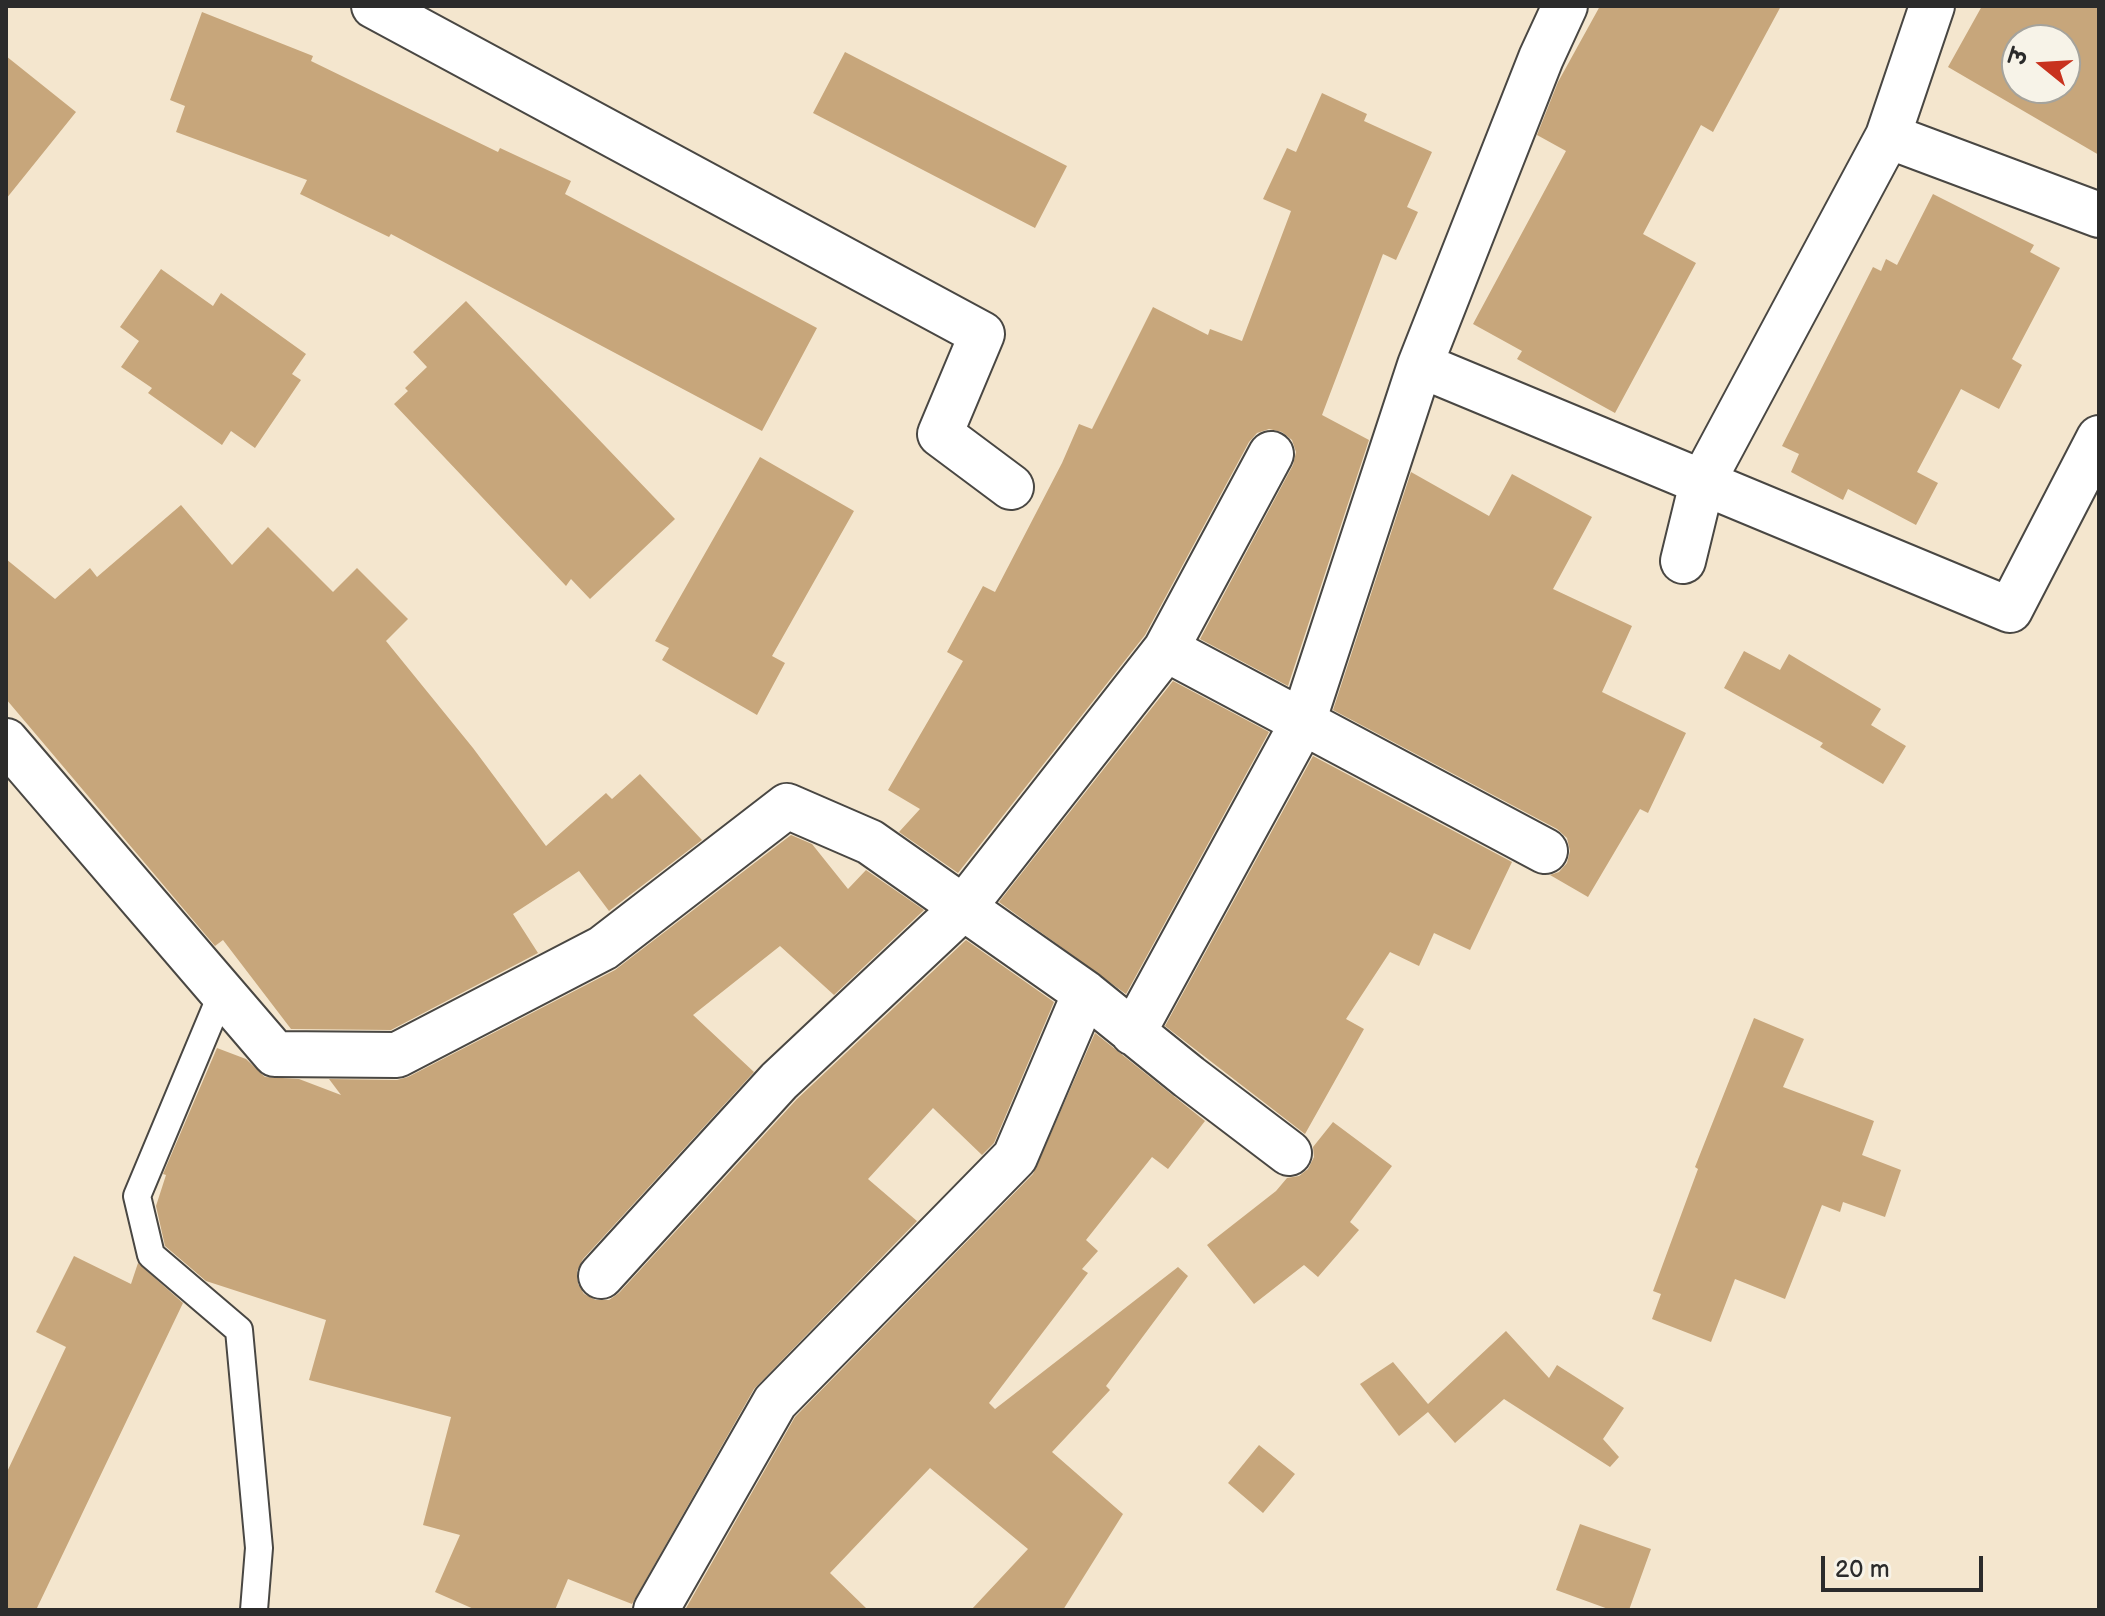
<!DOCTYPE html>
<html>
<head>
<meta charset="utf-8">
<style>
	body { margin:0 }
	#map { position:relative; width:2105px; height:1616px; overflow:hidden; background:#f4e6ce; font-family:"Balsamiq Sans","Playpen Sans Deva",sans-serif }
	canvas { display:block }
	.frame { position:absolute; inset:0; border:8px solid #2b2b2b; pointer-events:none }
	.north { position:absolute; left:2001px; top:24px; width:80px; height:80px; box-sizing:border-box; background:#f7f3e8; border:2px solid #a5a39c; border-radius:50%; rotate:288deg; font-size:22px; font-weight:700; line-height:32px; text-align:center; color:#2b2b2b }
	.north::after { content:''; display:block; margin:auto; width:28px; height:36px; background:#c8321e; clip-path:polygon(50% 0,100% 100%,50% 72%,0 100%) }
	.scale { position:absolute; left:1821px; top:1556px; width:162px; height:36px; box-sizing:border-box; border:4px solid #2b2b2b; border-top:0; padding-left:10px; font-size:24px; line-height:28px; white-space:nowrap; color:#2b2b2b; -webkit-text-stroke:6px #f7f3e8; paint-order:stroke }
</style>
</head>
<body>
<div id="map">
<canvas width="2105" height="1616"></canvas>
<div class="frame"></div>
<div class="north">उ</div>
<div class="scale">20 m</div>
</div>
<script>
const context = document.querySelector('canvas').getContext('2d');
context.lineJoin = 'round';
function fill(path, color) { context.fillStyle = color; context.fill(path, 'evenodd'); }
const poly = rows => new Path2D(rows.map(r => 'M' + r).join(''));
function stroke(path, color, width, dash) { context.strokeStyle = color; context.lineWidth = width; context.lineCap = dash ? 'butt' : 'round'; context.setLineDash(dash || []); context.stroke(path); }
fill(poly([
	[1600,6,1781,6,1713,132,1701,125,1643,234,1696,263,1615,413,1517,359,1522,351,1473,324,1566,151,1537,135,1558,82],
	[1982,6,2099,6,2099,155,1948,67],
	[2017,40,2065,40,2065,88,2017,88],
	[202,12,313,56,311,61,498,152,500,148,571,181,565,194,817,328,762,431,391,234,389,237,300,194,307,180,176,132,185,106,170,100],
	[845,52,1067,166,1035,228,813,113],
	[6,56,76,112,6,199],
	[1322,93,1367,114,1364,121,1432,152,1407,207,1418,212,1396,260,1383,254,1322,415,1369,440,1288,686,1200,639,1293,465,1296,452,1292,440,1282,432,1269,429,1257,433,1249,442,1145,635,958,873,899,832,920,809,888,790,963,661,947,652,983,586,995,592,1062,463,1079,424,1092,429,1153,307,1208,335,1210,329,1242,341,1291,211,1263,199,1287,148,1296,152],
	[1933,194,2034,245,2030,252,2060,268,2012,359,2022,365,1999,409,1961,389,1917,472,1938,483,1916,525,1848,489,1843,500,1791,472,1799,454,1782,446,1873,267,1881,271,1886,259,1897,265],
	[161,269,213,306,221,293,306,354,292,374,301,380,255,448,231,431,222,445,148,393,152,388,121,367,139,341,120,327],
	[466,301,675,519,590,599,571,579,566,586,394,404,408,391,405,388,427,367,413,352],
	[760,457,854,511,772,656,785,663,757,715,662,660,669,648,655,641],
	[1411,472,1489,516,1512,474,1592,517,1553,589,1632,626,1602,692,1686,733,1648,813,1640,809,1588,897,1550,875,1559,872,1567,863,1570,851,1567,838,1557,829,1333,710],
	[181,505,232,565,268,527,333,592,357,568,408,619,386,641,473,748,546,846,606,793,612,799,640,774,702,840,609,911,579,871,513,914,538,953,391,1030,291,1029,223,940,215,946,6,699,6,559,55,599,90,568,97,577],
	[1744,651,1780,670,1789,654,1881,709,1871,725,1906,746,1883,784,1820,747,1823,743,1724,688],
	[1173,681,1269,732,1126,994,999,902],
	[1313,756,1512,862,1470,950,1434,933,1419,966,1390,952,1346,1019,1364,1029,1305,1134,1165,1026],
	[791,835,812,844,848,889,866,870,924,910,834,995,780,946,693,1015,754,1072,583,1259,577,1271,578,1284,584,1294,596,1300,609,1300,619,1293,797,1099,966,940,1054,1002,994,1143,982,1155,933,1108,868,1179,917,1221,754,1389,632,1604,568,1579,555,1610,476,1610,435,1592,460,1535,423,1525,451,1417,309,1380,326,1320,206,1281,165,1246,156,1206,166,1175,163,1174,217,1048,246,1059,265,1077,299,1079,341,1095,329,1079,397,1080,408,1077,615,970],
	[1754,1018,1804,1039,1783,1087,1874,1121,1862,1155,1901,1170,1885,1217,1843,1202,1840,1212,1822,1205,1785,1299,1735,1279,1711,1342,1652,1319,1661,1294,1653,1291,1698,1169,1695,1167],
	[1095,1033,1205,1121,1168,1169,1152,1157,1086,1240,1098,1251,1082,1269,1088,1273,989,1403,995,1409,1178,1267,1188,1276,1106,1386,1110,1390,1052,1452,1123,1514,1063,1610,971,1610,1028,1549,930,1468,830,1573,868,1610,685,1610,795,1417,1033,1174],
	[1333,1122,1392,1166,1350,1222,1359,1230,1318,1277,1304,1265,1254,1304,1207,1245,1276,1191,1287,1178,1299,1176,1308,1169,1314,1157,1313,1147],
	[74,1256,131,1284,138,1263,183,1303,36,1610,6,1610,6,1474,66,1347,36,1332],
	[1506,1331,1549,1378,1557,1365,1624,1408,1603,1439,1619,1457,1610,1467,1504,1399,1455,1443,1428,1412,1399,1436,1360,1384,1393,1362,1428,1404],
	[1259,1445,1295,1474,1263,1513,1228,1483],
	[1580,1524,1651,1549,1629,1610,1611,1610,1556,1590]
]), '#c7a67b');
const service = poly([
	[222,993,137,1196,151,1255,239,1330,259,1548,254,1610]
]);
const minor = poly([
	[374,6,982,334,940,434,1011,487],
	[1565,6,1541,58,1420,365,2010,610,2099,438],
	[1888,136,2099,215],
	[1683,561,1702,483,1888,136,1932,6],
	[1166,649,1545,851],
	[6,741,275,1054,397,1055,603,948,787,806,870,842,1085,993,1189,1077,1289,1153],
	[1133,1033,1303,722,1420,365],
	[601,1276,779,1081,963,908,1166,649,1271,454],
	[656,1610,775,1402,1015,1157,1085,993]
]);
stroke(service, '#494743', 30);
stroke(minor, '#494743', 48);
stroke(service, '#fff', 26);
stroke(minor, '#fff', 44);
</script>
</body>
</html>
